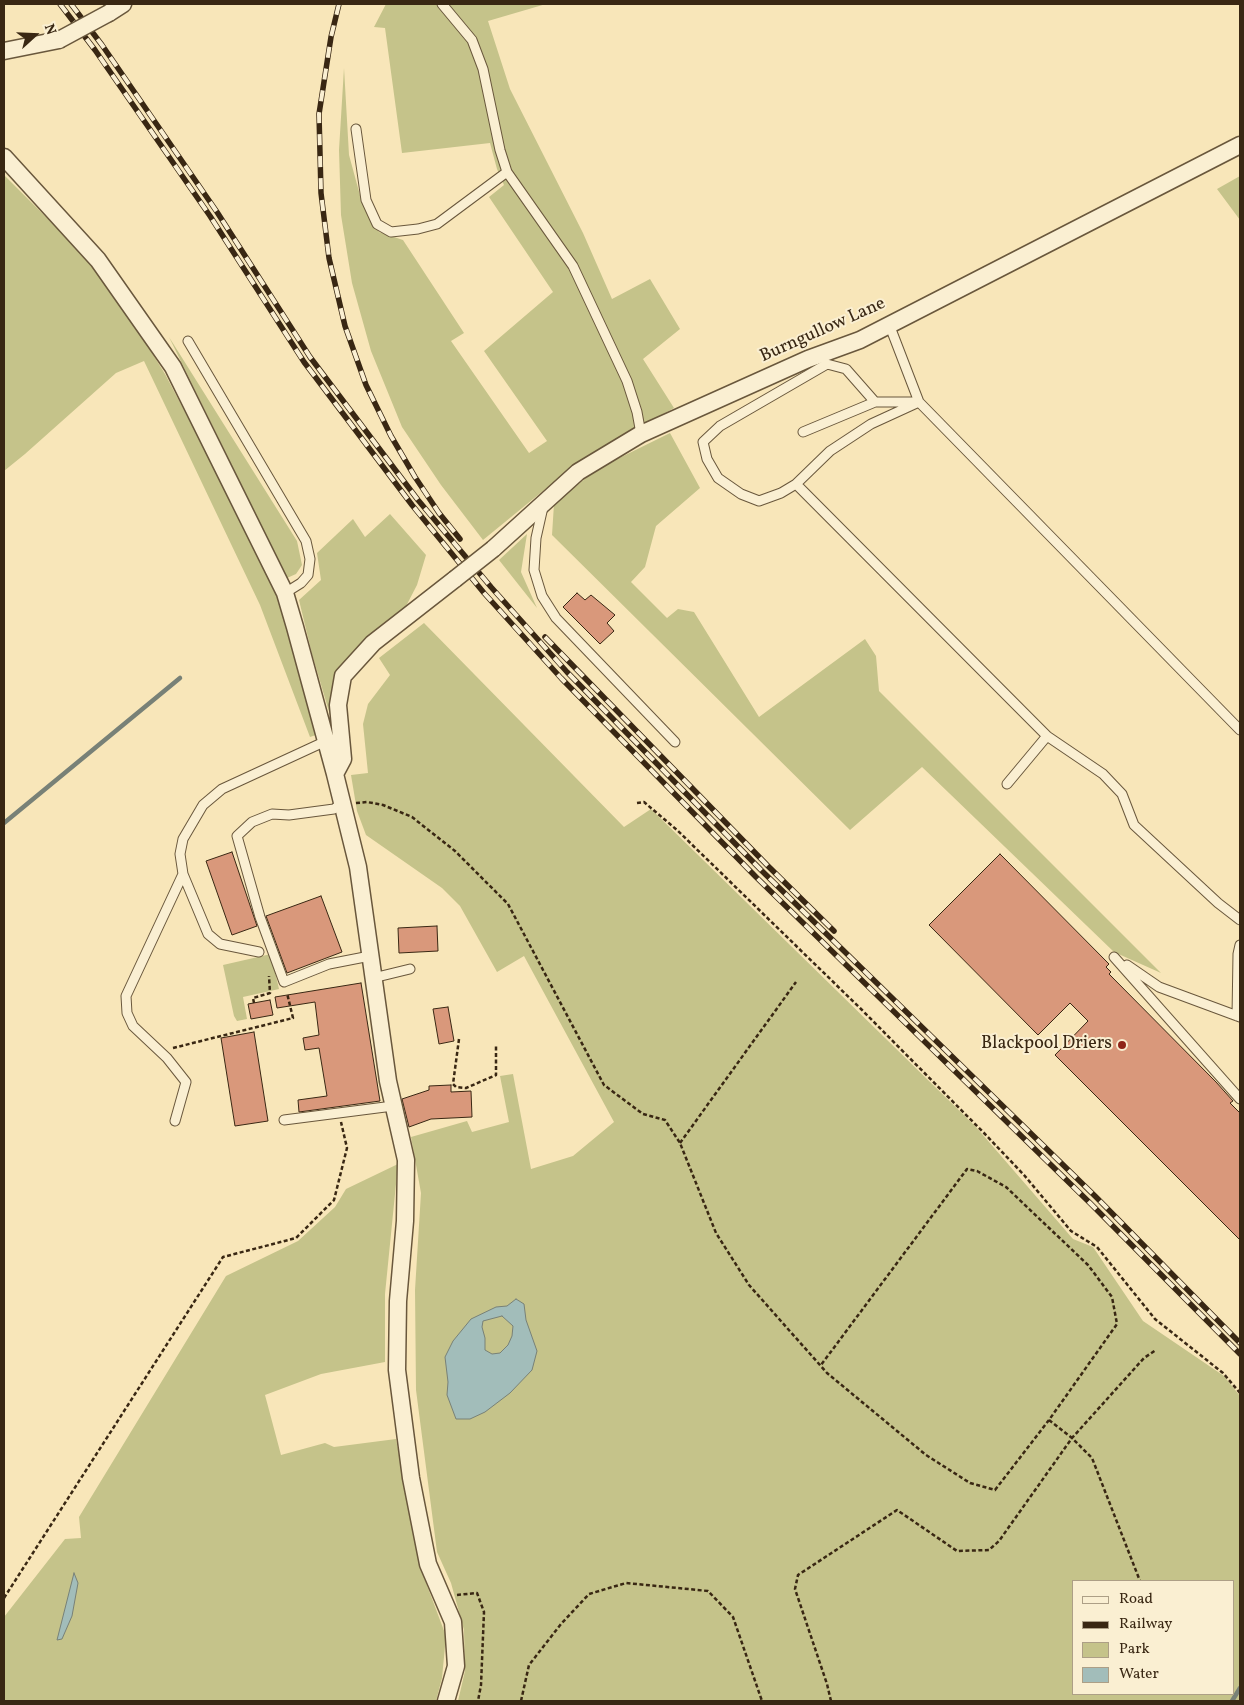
<!DOCTYPE html>
<html>
<head>
<meta charset="utf-8">
<style>
	body { margin:0 }
	#map { position:relative; width:1244px; height:1705px; overflow:hidden; background:#f8e6b9; font-family:Vollkorn,serif }
	canvas { display:block }
	.frame { position:absolute; inset:0; border:5px solid #392713; pointer-events:none }
	.legend { position:absolute; left:1072px; top:1580px; width:162px; height:115px; box-sizing:border-box; background:#faefd2; border:1px solid #ad9f86; margin:0; padding:6px 9px; list-style:none; font-size:15px; color:#392713 }
	.legend li { display:flex; align-items:center; gap:10px; height:25px }
	.legend b { width:25px; border:1px solid #ad9f86 }
	.north { position:absolute; left:10px; top:10px; width:50px; height:50px; -webkit-text-stroke:4px #faefd2; paint-order:stroke; rotate:70deg; font-size:14px; font-weight:700; line-height:20px; text-align:center; color:#392713 }
	.north::after { content:''; display:block; margin:auto; width:18px; height:22px; background:#392713; clip-path:polygon(50% 0,100% 100%,50% 72%,0 100%) }
</style>
</head>
<body>
<div id="map">
<canvas width="1244" height="1705"></canvas>
<div class="frame"></div>
<ul class="legend">
<li><b style="height:6px;background:#faefd2"></b>Road</li>
<li><b style="height:6px;background:#392713"></b>Railway</li>
<li><b style="height:14px;background:#c5c38a"></b>Park</li>
<li><b style="height:14px;background:#a2bdba"></b>Water</li>
</ul>
<div class="north">N</div>
</div>
<script>
const context = document.querySelector('canvas').getContext('2d');
context.lineJoin = 'round';
function fill(path, color) { context.fillStyle = color; context.fill(path, 'evenodd'); }
const poly = rows => new Path2D(rows.map(r => 'M' + r).join(''));
function stroke(path, color, width, dash) { context.strokeStyle = color; context.lineWidth = width; context.lineCap = dash ? 'butt' : 'round'; context.setLineDash(dash || []); context.stroke(path); }
function drawText(font, color, halo, rows, align = 'center') {
  context.font = font + ' Vollkorn,serif'; context.lineWidth = 4; context.setLineDash([]); context.textBaseline = 'middle'; context.strokeStyle = halo; context.fillStyle = color; for (const [text, x, y, turn = 0] of rows) {
    context.save(); context.translate(x, y); context.rotate((+turn || 0) * Math.PI / 180); context.textAlign = isNaN(turn) ? turn : align; if (halo) context.strokeText(text, 0, 0); context.fillText(text, 0, 0); context.restore();
  }
}
fill(poly([
	[386,4,546,4,488,21,510,89,583,233,612,299,650,279,680,329,643,359,674,408,629,433,560,477,483,540,441,485,402,427,371,351,352,283,341,215,339,150,344,68,349,155,361,199,379,232,403,240,464,333,451,341,529,453,547,441,484,351,553,292,489,197,504,185,497,169,490,143,402,153,385,28,374,27],
	[4,175,104,275,165,374,274,581,292,634,316,735,310,737,260,605,144,361,116,373,25,454,4,471],
	[1240,176,1240,220,1217,189],
	[169,337,297,541,302,565,296,574,287,578],
	[670,433,700,488,656,526,645,567,631,582,667,618,678,609,694,612,759,717,865,639,876,656,879,691,1161,973,1114,952,922,767,850,830,552,535,554,504,597,469],
	[390,514,426,555,417,585,403,612,345,661,334,685,335,732,312,654,299,600,321,580,317,553,353,519,365,537],
	[527,534,521,572,537,608,499,560],
	[424,623,624,827,651,809,976,1127,1073,1239,1093,1247,1143,1321,1224,1376,1240,1396,1240,1701,458,1701,465,1671,464,1630,451,1583,437,1552,416,1390,415,1290,421,1193,411,1137,467,1121,472,1132,509,1122,500,1076,513,1074,531,1169,573,1156,614,1122,524,956,497,972,460,906,442,888,366,835,357,811,351,775,368,773,363,724,368,704,390,675,379,658],
	[1073,1581,1233,1581,1233,1694,1073,1694],
	[271,954,279,989,243,997,247,1019,237,1021,234,1016,223,965],
	[398,1164,385,1294,385,1362,321,1374,265,1395,281,1455,325,1443,334,1447,396,1439,422,1572,446,1636,442,1678,436,1701,4,1701,4,1617,65,1539,81,1538,79,1517,226,1276,298,1241,335,1207,346,1189]
]), '#c5c38a');
const water = poly([
	[516,1299,524,1304,526,1320,537,1351,532,1370,510,1393,485,1412,470,1419,456,1419,447,1395,448,1382,445,1357,453,1341,471,1319,496,1307,507,1306,516,1299],
	[502,1316,513,1326,512,1336,508,1345,500,1353,492,1354,485,1350,485,1338,482,1327,483,1321,502,1316],
	[74,1573,78,1583,72,1616,62,1639,57,1640,74,1573]
]);
fill(water, '#a2bdba');
stroke(water, '#788177', 1);
stroke(poly([
	[4,823,180,678],
	[1232,1701,1240,1688]
]), '#788177', 4.5);
const building = poly([
	[577,593,585,600,591,595,615,615,607,623,614,631,600,644,563,607,577,593],
	[232,852,257,926,232,935,206,861,232,852],
	[1000,854,1109,964,1106,967,1111,972,1109,974,1216,1082,1233,1101,1230,1103,1240,1113,1240,1240,1055,1055,1088,1021,1070,1003,1038,1035,929,925,1000,854],
	[321,896,342,952,287,973,266,916,321,896],
	[437,926,438,951,399,953,398,928,437,926],
	[361,983,380,1101,299,1112,298,1100,327,1096,319,1048,305,1050,303,1038,319,1035,315,1002,277,1008,275,997,361,983],
	[270,1000,273,1015,251,1019,248,1004,270,1000],
	[448,1007,454,1041,439,1044,433,1009,448,1007],
	[254,1032,268,1121,235,1126,221,1038,254,1032],
	[451,1085,451,1092,471,1091,472,1117,431,1119,409,1127,402,1099,429,1090,429,1086,451,1085]
]);
fill(building, '#d9987b');
stroke(building, '#392713', 1);
const lane = poly([
	[442,4,472,40,483,69,500,150,507,172,573,266,627,381,637,412,641,434],
	[356,129,366,200,377,224,391,232,418,229,437,224,507,172],
	[889,324,919,402,1240,730],
	[188,341,306,541,310,559,308,575,301,583,285,593],
	[875,402,846,369,827,364,720,426,703,442,707,459,718,478,741,494,759,501,781,493,796,484,830,451,871,424,919,402],
	[803,432,875,402,917,402],
	[796,484,1047,736,1103,774,1122,794,1134,825,1218,903,1240,920],
	[543,507,536,538,534,570,542,596,556,618,675,742],
	[1007,784,1047,736],
	[342,803,334,809,289,815,272,814,252,822,237,836,260,917,284,982,329,964,370,956],
	[259,952,220,944,208,934,183,874,180,854,183,839,203,805,222,789,326,741],
	[1114,957,1240,1099],
	[1127,965,1159,987,1240,1017],
	[373,978,410,969],
	[1237,1016,1238,954,1240,945],
	[284,1120,393,1106],
	[175,1121,186,1082,167,1058,133,1026,127,1013,126,996,183,874]
]);
const street = poly([
	[109,13,123,4],
	[4,51,59,40],
	[4,157,98,260,173,367,285,593,295,627,335,774,358,867,388,1081,406,1160,405,1221,398,1301,397,1370,411,1478,428,1564,453,1622,456,1666,446,1701],
	[493,549,578,472,641,434,808,359,860,340,1240,145],
	[335,774,343,759,338,705,343,676,373,643,455,579]
]);
stroke(lane, '#69573c', 11);
stroke(street, '#69573c', 19);
stroke(poly([
	[356,803,367,802,383,805,412,817,455,851,508,904,604,1085,643,1114,665,1120,680,1143,716,1233,749,1285,827,1373,926,1455,970,1483,995,1490,1049,1420,1117,1324,1112,1297,1088,1265,1006,1187,977,1171,967,1169,821,1365],
	[637,803,644,802,677,830,861,1009,984,1133,1024,1175,1071,1231,1097,1247,1155,1319,1223,1373,1240,1393],
	[254,1003,253,998,270,993,269,976],
	[459,1039,453,1084,456,1087,466,1088,496,1075,496,1046],
	[173,1048,293,1018,287,993],
	[680,1143,796,982],
	[1049,1420,1072,1438,1092,1458,1140,1581],
	[457,1595,477,1593,484,1612,481,1685,478,1701],
	[4,1598,223,1257,296,1238,334,1200,347,1148,341,1122],
	[521,1701,529,1665,561,1624,589,1594,626,1583,708,1591,733,1617,762,1701],
	[831,1701,827,1684,795,1589,798,1575,897,1510,957,1551,989,1550,999,1541,1072,1438,1144,1358,1156,1350]
]), '#392713', 2.5, [4, 2.5]);
stroke(lane, '#faefd2', 9);
stroke(street, '#faefd2', 16);
const rail = poly([
	[60,4,95,50,210,216,304,362,412,505,484,593,561,678,756,877,1090,1203,1240,1354],
	[71,4,102,45,217,212,310,357,418,500,491,587,567,672,762,871,1096,1197,1240,1343],
	[339,4,331,37,319,114,321,193,329,258,345,326,366,385,391,436,415,477,439,513,460,539],
	[545,637,768,866,834,931]
]);
stroke(rail, '#392713', 5.5);
stroke(rail, '#faefd2', 4, [11]);
const streetBridge = poly([
	[59,40,109,13],
	[455,579,493,549]
]);
stroke(streetBridge, '#69573c', 19, []);
stroke(streetBridge, '#faefd2', 16);
for (const [x, y, r, color] of [
	[1122,1045,5,"#8f2418"]
]) { const dot = new Path2D(); dot.arc(x, y, r, 0, 2 * Math.PI); context.fillStyle = color; context.fill(dot); stroke(dot, '#faefd2', 2); }
drawText('18px', '#392713', '#faefd2', [
	["Burngullow Lane",823,331,-24]
]);
drawText('18px', '#392713', '#faefd2', [
	["Blackpool Driers",1112,1045]
], 'right');
</script>
</body>
</html>
